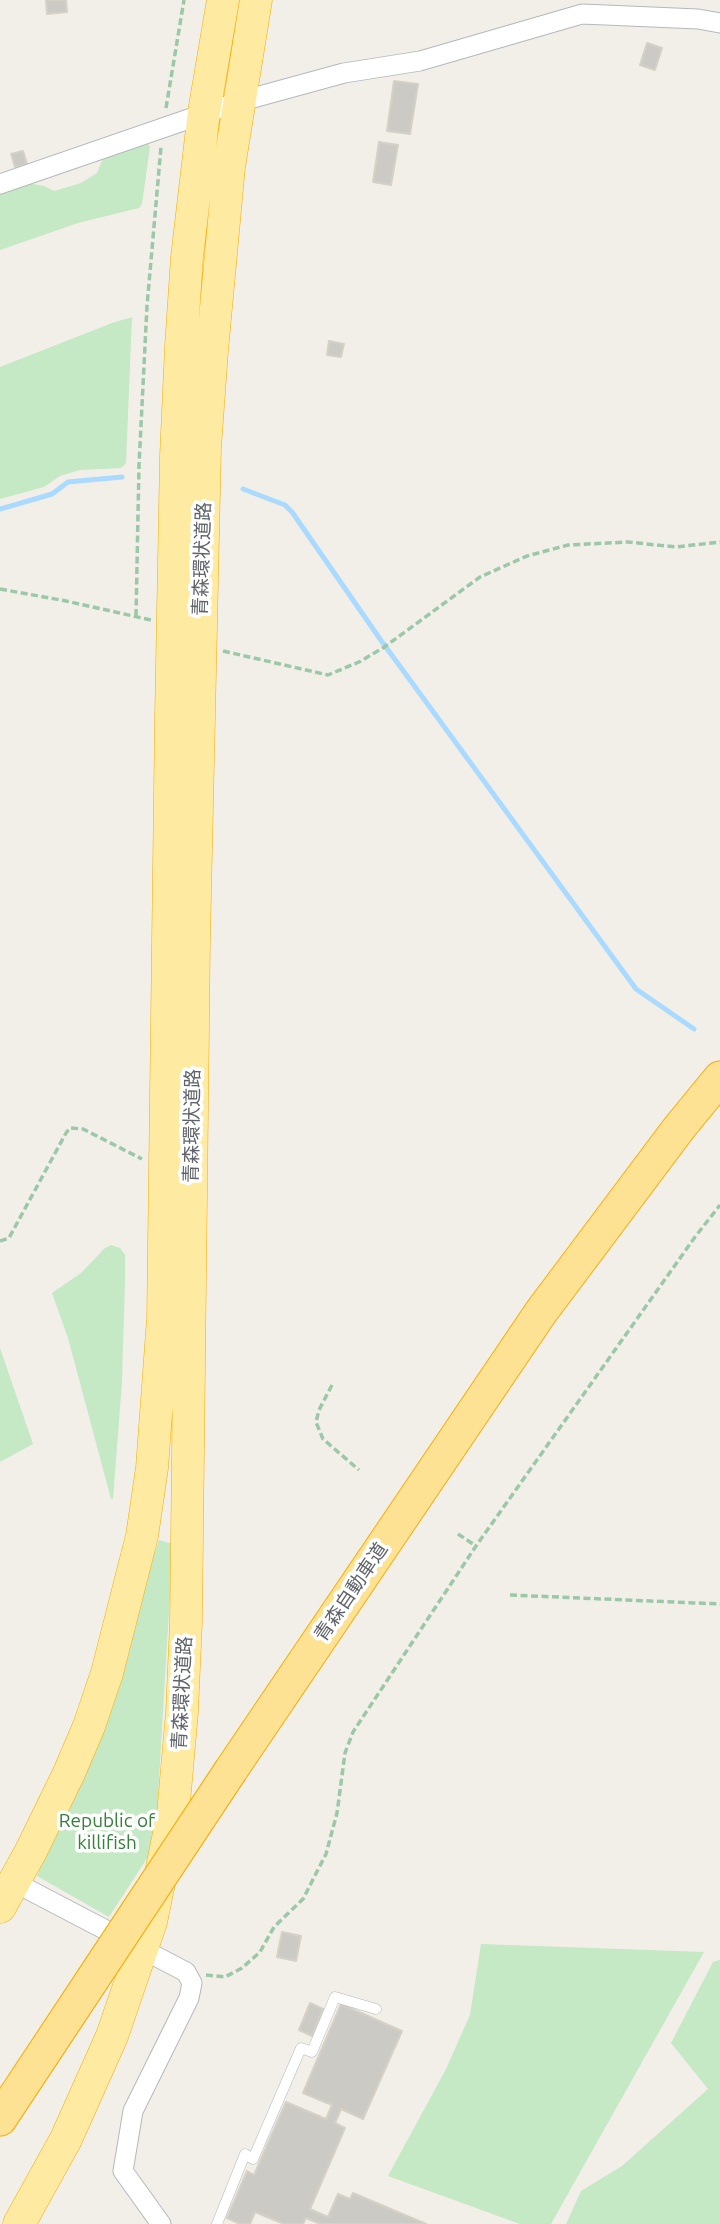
<!DOCTYPE html>
<html>
<head>
<meta charset="utf-8">
<style>
	body { margin:0 }
	canvas { display:block; background:#f1efe8 }
</style>
</head>
<body>
<canvas width="720" height="2224"></canvas>
<script>
const context = document.querySelector('canvas').getContext('2d');
context.lineJoin = 'round';
function fill(path, color) { context.fillStyle = color; context.fill(path, 'evenodd'); }
const poly = rows => new Path2D(rows.map(r => 'M' + r).join(''));
function stroke(path, color, width, dash) { context.strokeStyle = color; context.lineWidth = width; context.lineCap = dash ? 'butt' : 'round'; context.setLineDash(dash || []); context.stroke(path); }
function drawText(font, color, halo, rows, align = 'center') {
  context.font = font + ' Ubuntu,"Noto Sans JP",sans-serif'; context.lineWidth = 7; context.setLineDash([]); context.textBaseline = 'middle'; context.strokeStyle = halo; context.fillStyle = color; for (const [text, x, y, turn = 0] of rows) {
    context.save(); context.translate(x, y); context.rotate((+turn || 0) * Math.PI / 180); context.textAlign = isNaN(turn) ? turn : align; if (halo) context.strokeText(text, 0, 0); context.fillText(text, 0, 0); context.restore();
  }
}
fill(poly([
	[146,140,150,147,142,204,139,208,78,223,0,250,0,190,21,182,44,186,54,191,81,183,97,173,103,158],
	[132,317,126,463,121,468,80,470,60,476,44,487,0,499,0,367,112,323],
	[111,1245,120,1248,125,1255,125,1279,122,1382,113,1499,111,1499,68,1338,52,1293,81,1273,105,1248],
	[0,1348,33,1444,0,1462],
	[159,1540,173,1544,155,1846,109,1917,37,1876,89,1753],
	[481,1944,704,1952,551,2224,520,2224,388,2176,446,2069,470,2015],
	[720,1960,720,2224,566,2224,581,2191,622,2166,708,2089,671,2043,713,1962]
]), '#c5e8c5');
stroke(poly([
	[243,489,285,505,292,512,380,639,636,989,694,1029],
	[0,509,52,494,68,482,122,477]
]), '#aadaff', 5);
const building = poly([
	[46,0,66,0,67,12,47,14,46,0],
	[647,43,662,48,655,70,640,65,647,43],
	[394,81,418,84,410,134,387,131,394,81],
	[379,142,398,145,391,185,373,182,379,142],
	[23,151,27,164,15,167,11,154,23,151],
	[329,341,344,344,341,357,327,355,329,341],
	[282,1932,301,1936,296,1961,277,1957,282,1932],
	[310,2003,323,2009,312,2036,299,2030,310,2003],
	[341,2004,402,2031,363,2119,341,2109,335,2123,345,2128,310,2209,328,2217,338,2194,350,2199,353,2193,426,2224,320,2224,306,2218,303,2224,284,2224,255,2212,250,2224,240,2224,227,2218,247,2171,254,2175,286,2102,326,2119,332,2105,303,2093,341,2004]
]);
fill(building, '#cccac5');
stroke(building, '#d6d1c6', 2);
const service = poly([
	[217,2224,245,2154,253,2159,301,2048,312,2052,335,1997,376,2009]
]);
const minor = poly([
	[0,184,238,102,344,73,420,61,582,14,698,19,720,23],
	[14,1882,186,1972,192,1983,189,1998,133,2111,123,2171,161,2224]
]);
const trunk = poly([
	[0,1907,31,1851,69,1773,89,1726,107,1673,142,1536,152,1468,163,1318,171,716,176,456,181,346,187,257,204,112,223,0],
	[19,2224,66,2139,112,2036,151,1922,173,1814,182,1712,186,1622,194,941,205,448,212,351,229,167,256,0]
]);
const motorway = poly([
	[231,1770,541,1312,679,1128,720,1078],
	[0,2119,92,1980]
]);
stroke(service, '#b5b8bc', 11);
stroke(minor, '#b5b8bc', 21);
stroke(trunk, '#f9ab00', 33);
stroke(motorway, '#f9ab00', 35);
stroke(poly([
	[166,108,184,0],
	[0,589,66,601,151,620],
	[136,616,139,465,147,306,161,147],
	[223,651,328,675,359,662,383,648,480,577,527,556,568,545,628,542,676,547,720,542],
	[0,1241,9,1238,66,1133,70,1128,83,1129,142,1159],
	[332,1385,319,1410,316,1422,323,1439,359,1470],
	[458,1534,476,1546],
	[510,1595,720,1604],
	[206,1975,225,1977,242,1968,260,1952,274,1927,303,1899,326,1854,337,1813,345,1753,353,1732,476,1546,695,1237,720,1205]
]), '#9cc7a9', 3.5, [7, 3.5]);
stroke(service, '#fff', 10);
stroke(minor, '#fff', 19);
stroke(trunk, '#feeaa1', 32);
stroke(motorway, '#fde293', 33);
const motorwayBridge = poly([
	[92,1980,231,1770]
]);
stroke(motorwayBridge, '#f9ab00', 35, []);
stroke(motorwayBridge, '#fde293', 33);
drawText('19px', '#5f6368', '#fff', [
	["青森環状道路",202,559,-88],
	["青森環状道路",192,1126,-89],
	["青森自動車道",351,1592,-56],
	["青森環状道路",182,1693,-87]
]);
drawText('19px', '#348238', '#fff', [
	["Republic of",107,1821],
	["killifish",107,1843]
]);
</script>
</body>
</html>
